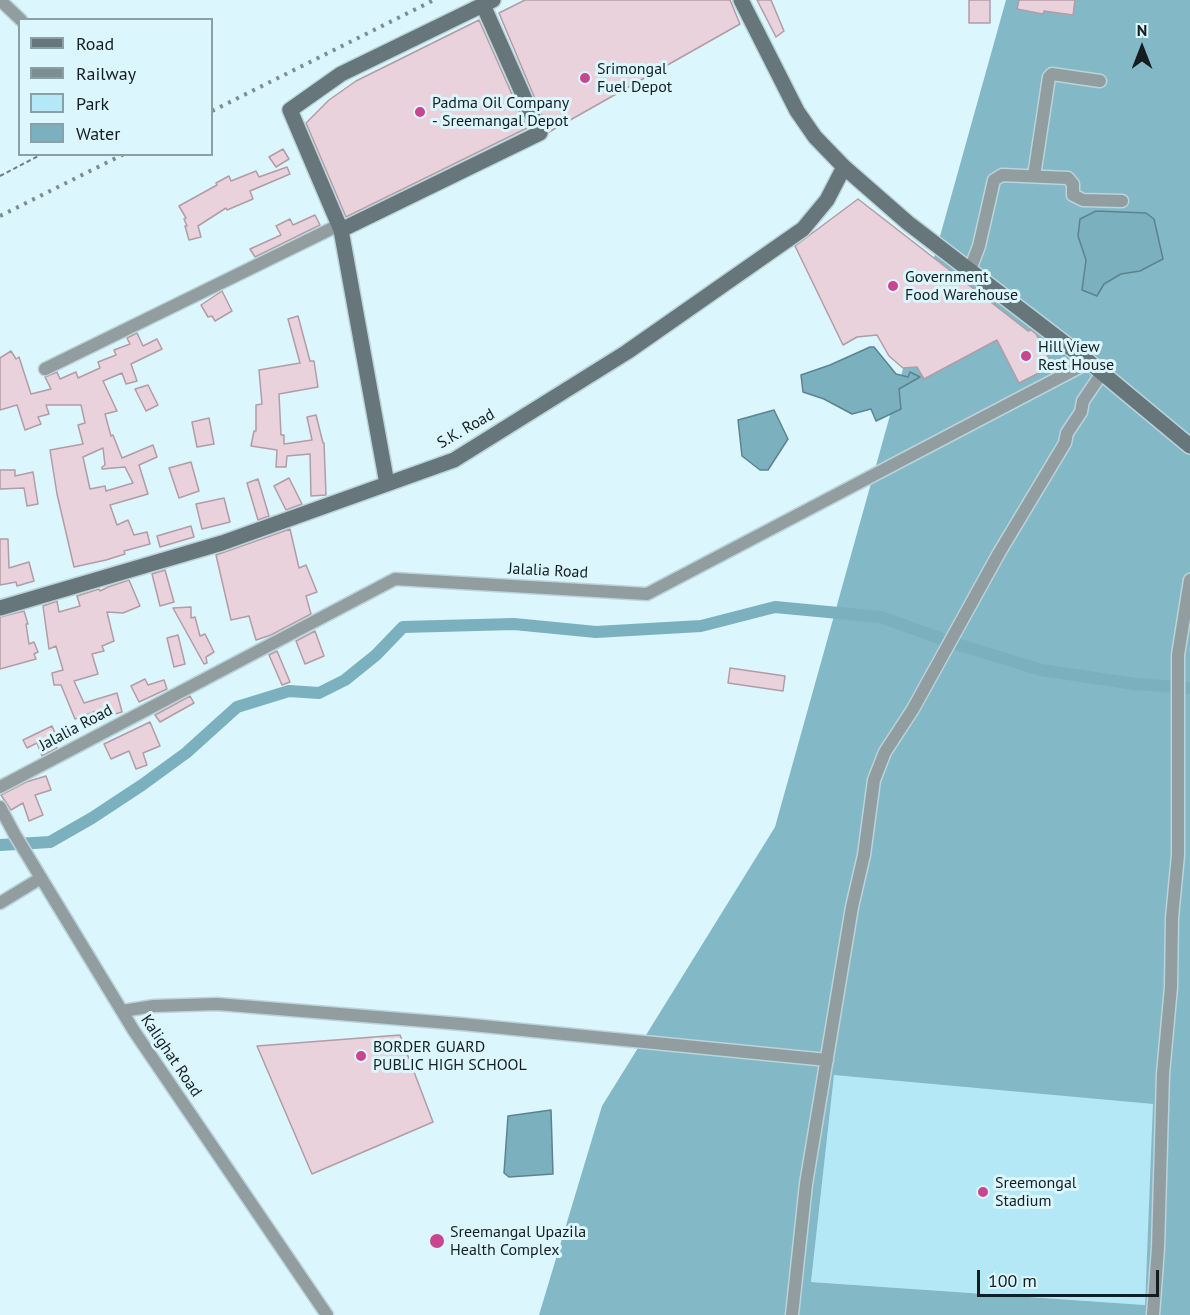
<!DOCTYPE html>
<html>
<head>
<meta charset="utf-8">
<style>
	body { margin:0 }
	#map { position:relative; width:1190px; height:1315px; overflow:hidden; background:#dbf6fd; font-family:"PT Sans",sans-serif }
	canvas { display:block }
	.legend { position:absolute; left:18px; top:18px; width:195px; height:138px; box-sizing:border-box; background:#dbf6fd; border:2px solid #8ba0a5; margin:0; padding:8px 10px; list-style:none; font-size:18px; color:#141e20 }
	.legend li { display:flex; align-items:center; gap:12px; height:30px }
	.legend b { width:30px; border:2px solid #8ba0a5 }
	.north { position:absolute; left:1112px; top:18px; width:60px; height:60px; -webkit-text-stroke:4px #dbf6fd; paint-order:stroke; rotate:0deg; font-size:16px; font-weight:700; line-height:24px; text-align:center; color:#141e20 }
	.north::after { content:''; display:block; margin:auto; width:21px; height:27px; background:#141e20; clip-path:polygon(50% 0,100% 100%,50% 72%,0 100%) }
	.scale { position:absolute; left:977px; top:1270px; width:182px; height:27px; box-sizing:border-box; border:3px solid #141e20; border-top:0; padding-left:8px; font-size:18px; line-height:21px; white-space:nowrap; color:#141e20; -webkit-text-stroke:4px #dbf6fd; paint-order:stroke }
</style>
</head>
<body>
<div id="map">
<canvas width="1190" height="1315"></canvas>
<ul class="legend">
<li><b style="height:8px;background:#66767a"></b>Road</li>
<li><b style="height:8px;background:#7b8e92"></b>Railway</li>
<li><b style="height:16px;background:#b5e8f6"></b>Park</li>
<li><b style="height:16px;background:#7bb0be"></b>Water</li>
</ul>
<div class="north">N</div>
<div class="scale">100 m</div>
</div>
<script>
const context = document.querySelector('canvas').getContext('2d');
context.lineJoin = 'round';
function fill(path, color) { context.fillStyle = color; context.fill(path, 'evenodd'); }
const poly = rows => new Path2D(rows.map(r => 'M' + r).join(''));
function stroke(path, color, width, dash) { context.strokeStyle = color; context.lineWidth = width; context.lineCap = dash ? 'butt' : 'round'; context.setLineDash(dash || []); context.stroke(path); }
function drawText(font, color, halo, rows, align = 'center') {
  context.font = font + ' "PT Sans",sans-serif'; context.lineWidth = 6; context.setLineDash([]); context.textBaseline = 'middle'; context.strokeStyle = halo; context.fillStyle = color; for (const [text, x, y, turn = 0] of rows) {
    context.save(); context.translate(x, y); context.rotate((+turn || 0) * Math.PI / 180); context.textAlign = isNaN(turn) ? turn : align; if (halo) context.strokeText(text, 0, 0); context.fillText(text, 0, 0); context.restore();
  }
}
fill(poly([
	[834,1074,1154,1104,1145,1305,811,1282]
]), '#b5e8f6');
fill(poly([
	[1006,0,1190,0,1190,1315,539,1315,602,1106,775,827],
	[834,1075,1153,1104,1145,1305,811,1282]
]), '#83b8c6');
const water = poly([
	[1096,211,1146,213,1154,219,1163,259,1140,271,1121,274,1104,284,1097,296,1082,290,1086,260,1078,236,1080,219,1096,211],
	[870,347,874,347,896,374,908,377,910,372,920,377,899,389,901,409,876,421,871,409,852,414,824,399,803,392,801,375,830,365,870,347],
	[774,410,788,439,768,470,760,470,742,456,738,420,774,410],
	[551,1110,553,1174,509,1177,504,1173,508,1116,551,1110]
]);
fill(water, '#7bb0be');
stroke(water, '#5c848f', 1.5);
stroke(poly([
	[0,845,50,842,92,818,142,785,186,753,237,707,289,691,319,693,345,680,376,655,403,627,514,624,596,632,701,626,775,607,881,617,950,642,1041,670,1135,684,1190,688]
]), '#7bb0be', 12);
const building = poly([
	[525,0,730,0,740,24,549,132,499,13,525,0],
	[757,0,771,0,784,31,776,37,757,0],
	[969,0,990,0,990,23,969,23,969,0],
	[1019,0,1075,0,1073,15,1044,11,1043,14,1017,9,1019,0],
	[479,20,527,128,346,217,306,123,329,100,356,81,479,20],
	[283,149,289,159,276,167,269,157,283,149],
	[287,167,290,174,250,191,253,199,227,210,226,208,198,226,201,237,189,240,185,226,187,226,184,219,186,218,179,206,217,185,216,183,229,176,231,181,256,171,259,177,287,167],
	[858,199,1028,331,1031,330,1036,334,1053,366,1019,383,997,340,924,379,917,367,903,368,889,356,877,335,857,337,843,345,795,246,858,199],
	[315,215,320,225,255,257,250,249,281,235,276,226,290,219,293,225,315,215],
	[222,291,232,311,215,321,212,316,208,317,201,305,222,291],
	[298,316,310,361,314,361,318,387,279,394,281,435,284,435,284,444,312,440,307,417,316,415,323,443,324,443,326,495,311,496,310,454,287,456,286,467,276,467,277,450,251,446,254,431,256,431,256,405,262,404,259,370,300,363,288,319,298,316],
	[137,333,143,346,157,339,162,349,131,364,137,381,126,384,122,373,103,381,117,411,105,414,111,436,113,435,122,458,153,445,157,457,139,465,148,494,110,505,117,525,128,520,134,535,147,532,150,544,124,551,125,554,106,560,74,567,57,494,50,450,83,444,78,425,85,423,81,405,46,405,49,414,38,417,41,424,25,430,17,405,0,410,0,358,11,351,16,359,19,357,31,394,51,389,45,377,57,372,60,379,76,372,78,378,100,368,98,362,116,355,114,350,130,344,127,338,137,333],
	[103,448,105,465,102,467,102,469,125,467,133,483,106,491,105,486,90,489,83,457,103,448],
	[148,385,158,405,146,411,135,389,148,385],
	[209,418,214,444,197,447,192,422,209,418],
	[191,462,199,491,179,498,169,468,191,462],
	[0,470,15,470,15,476,33,472,38,504,27,506,24,488,0,489,0,470],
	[289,478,302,504,286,510,274,486,289,478],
	[258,479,269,516,258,520,247,483,258,479],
	[224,498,230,522,202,529,196,504,224,498],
	[191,526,194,537,160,547,157,536,191,526],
	[290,529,299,568,306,565,317,592,306,596,311,614,271,635,256,640,249,616,231,620,216,555,290,529],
	[0,539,8,539,9,568,29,562,34,581,17,586,16,582,0,585,0,539],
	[165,570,174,602,160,606,152,574,165,570],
	[129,580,140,606,123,613,107,612,114,641,102,646,104,651,92,654,98,674,74,681,84,703,117,693,122,712,101,718,99,710,75,719,61,685,54,685,52,673,63,670,56,646,49,649,43,606,57,601,59,612,80,606,77,596,99,589,100,591,108,587,129,580],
	[191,607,191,618,195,617,200,636,205,634,214,652,206,657,207,663,204,664,173,608,191,607],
	[24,611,28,624,26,624,29,644,34,642,38,652,34,654,36,659,0,669,0,617,24,611],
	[315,631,324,656,305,664,296,641,315,631],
	[178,635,185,664,174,667,167,638,178,635],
	[277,651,290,682,282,685,269,655,277,651],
	[730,668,785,676,783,691,728,683,730,668],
	[145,679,148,685,164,680,167,689,139,702,131,686,145,679],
	[190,696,194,703,160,722,155,715,190,696],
	[150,722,160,746,143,753,147,765,136,769,129,751,111,759,104,744,150,722],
	[52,726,56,735,53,736,57,748,42,756,37,743,27,748,23,740,52,726],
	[46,776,51,790,35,795,43,815,29,821,23,803,11,810,1,795,26,782,46,776],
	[400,1035,433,1122,312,1174,257,1046,400,1035]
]);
fill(building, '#e9d2dc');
stroke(building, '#b29ca5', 1.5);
const street = poly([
	[0,0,21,20],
	[1034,176,1049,77,1052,74,1100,81],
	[969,272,979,246,994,180,1002,175,1068,178,1073,184,1073,195,1083,200,1122,201],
	[45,369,339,225],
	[0,787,395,579,647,594,1089,362],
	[0,807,15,835,134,1031,327,1315],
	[0,903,41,878],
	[122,1011,154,1006,217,1004,462,1024,827,1060],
	[792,1315,806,1184,852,907,864,855,874,780,885,752,913,709,999,553,1065,443,1067,433,1081,412,1083,401,1102,373],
	[1153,1315,1158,1248,1163,1074,1171,987,1172,918,1178,855,1178,655,1190,580]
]);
const secondary = poly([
	[741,0,797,111,815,137,844,167,908,223,1089,362,1190,446],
	[341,230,540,133,483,5],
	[387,484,341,230,290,110,341,74,493,0],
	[0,608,222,543,454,460,627,352,803,229,827,200,844,167]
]);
stroke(street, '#bbd3da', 15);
stroke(secondary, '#bbd3da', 18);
stroke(poly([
	[0,176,42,154]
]), '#6e7f83', 2, [4.5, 3]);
stroke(street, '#929da0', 12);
stroke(secondary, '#66767a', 15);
stroke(poly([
	[212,111,434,0],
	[0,216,124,154]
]), '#7b8e92', 4, [3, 6]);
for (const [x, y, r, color] of [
	[585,78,6,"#c8468e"],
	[420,112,6,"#c8468e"],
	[893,286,6,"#c8468e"],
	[1026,356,6,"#c8468e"],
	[361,1056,6,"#c8468e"],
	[983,1192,6,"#c8468e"],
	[437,1241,8,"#c8468e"]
]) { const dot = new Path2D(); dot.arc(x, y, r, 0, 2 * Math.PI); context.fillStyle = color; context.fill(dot); stroke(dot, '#dbf6fd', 2); }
drawText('16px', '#141e20', '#dbf6fd', [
	["Srimongal",597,69],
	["Fuel Depot",597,87],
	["Padma Oil Company",432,103],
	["- Sreemangal Depot",432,121],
	["Government",905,277],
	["Food Warehouse",905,295],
	["Hill View",1038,347],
	["Rest House",1038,365],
	["BORDER GUARD",373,1047],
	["PUBLIC HIGH SCHOOL",373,1065],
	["Sreemongal",995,1183],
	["Stadium",995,1201],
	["Sreemangal Upazila",450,1232],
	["Health Complex",450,1250]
], 'left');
drawText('16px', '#141e20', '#dbf6fd', [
	["S.K. Road",466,429,-30],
	["Jalalia Road",548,571,3],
	["Jalalia Road",76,728,-28],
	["Kalighat Road",171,1056,56]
]);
</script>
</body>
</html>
